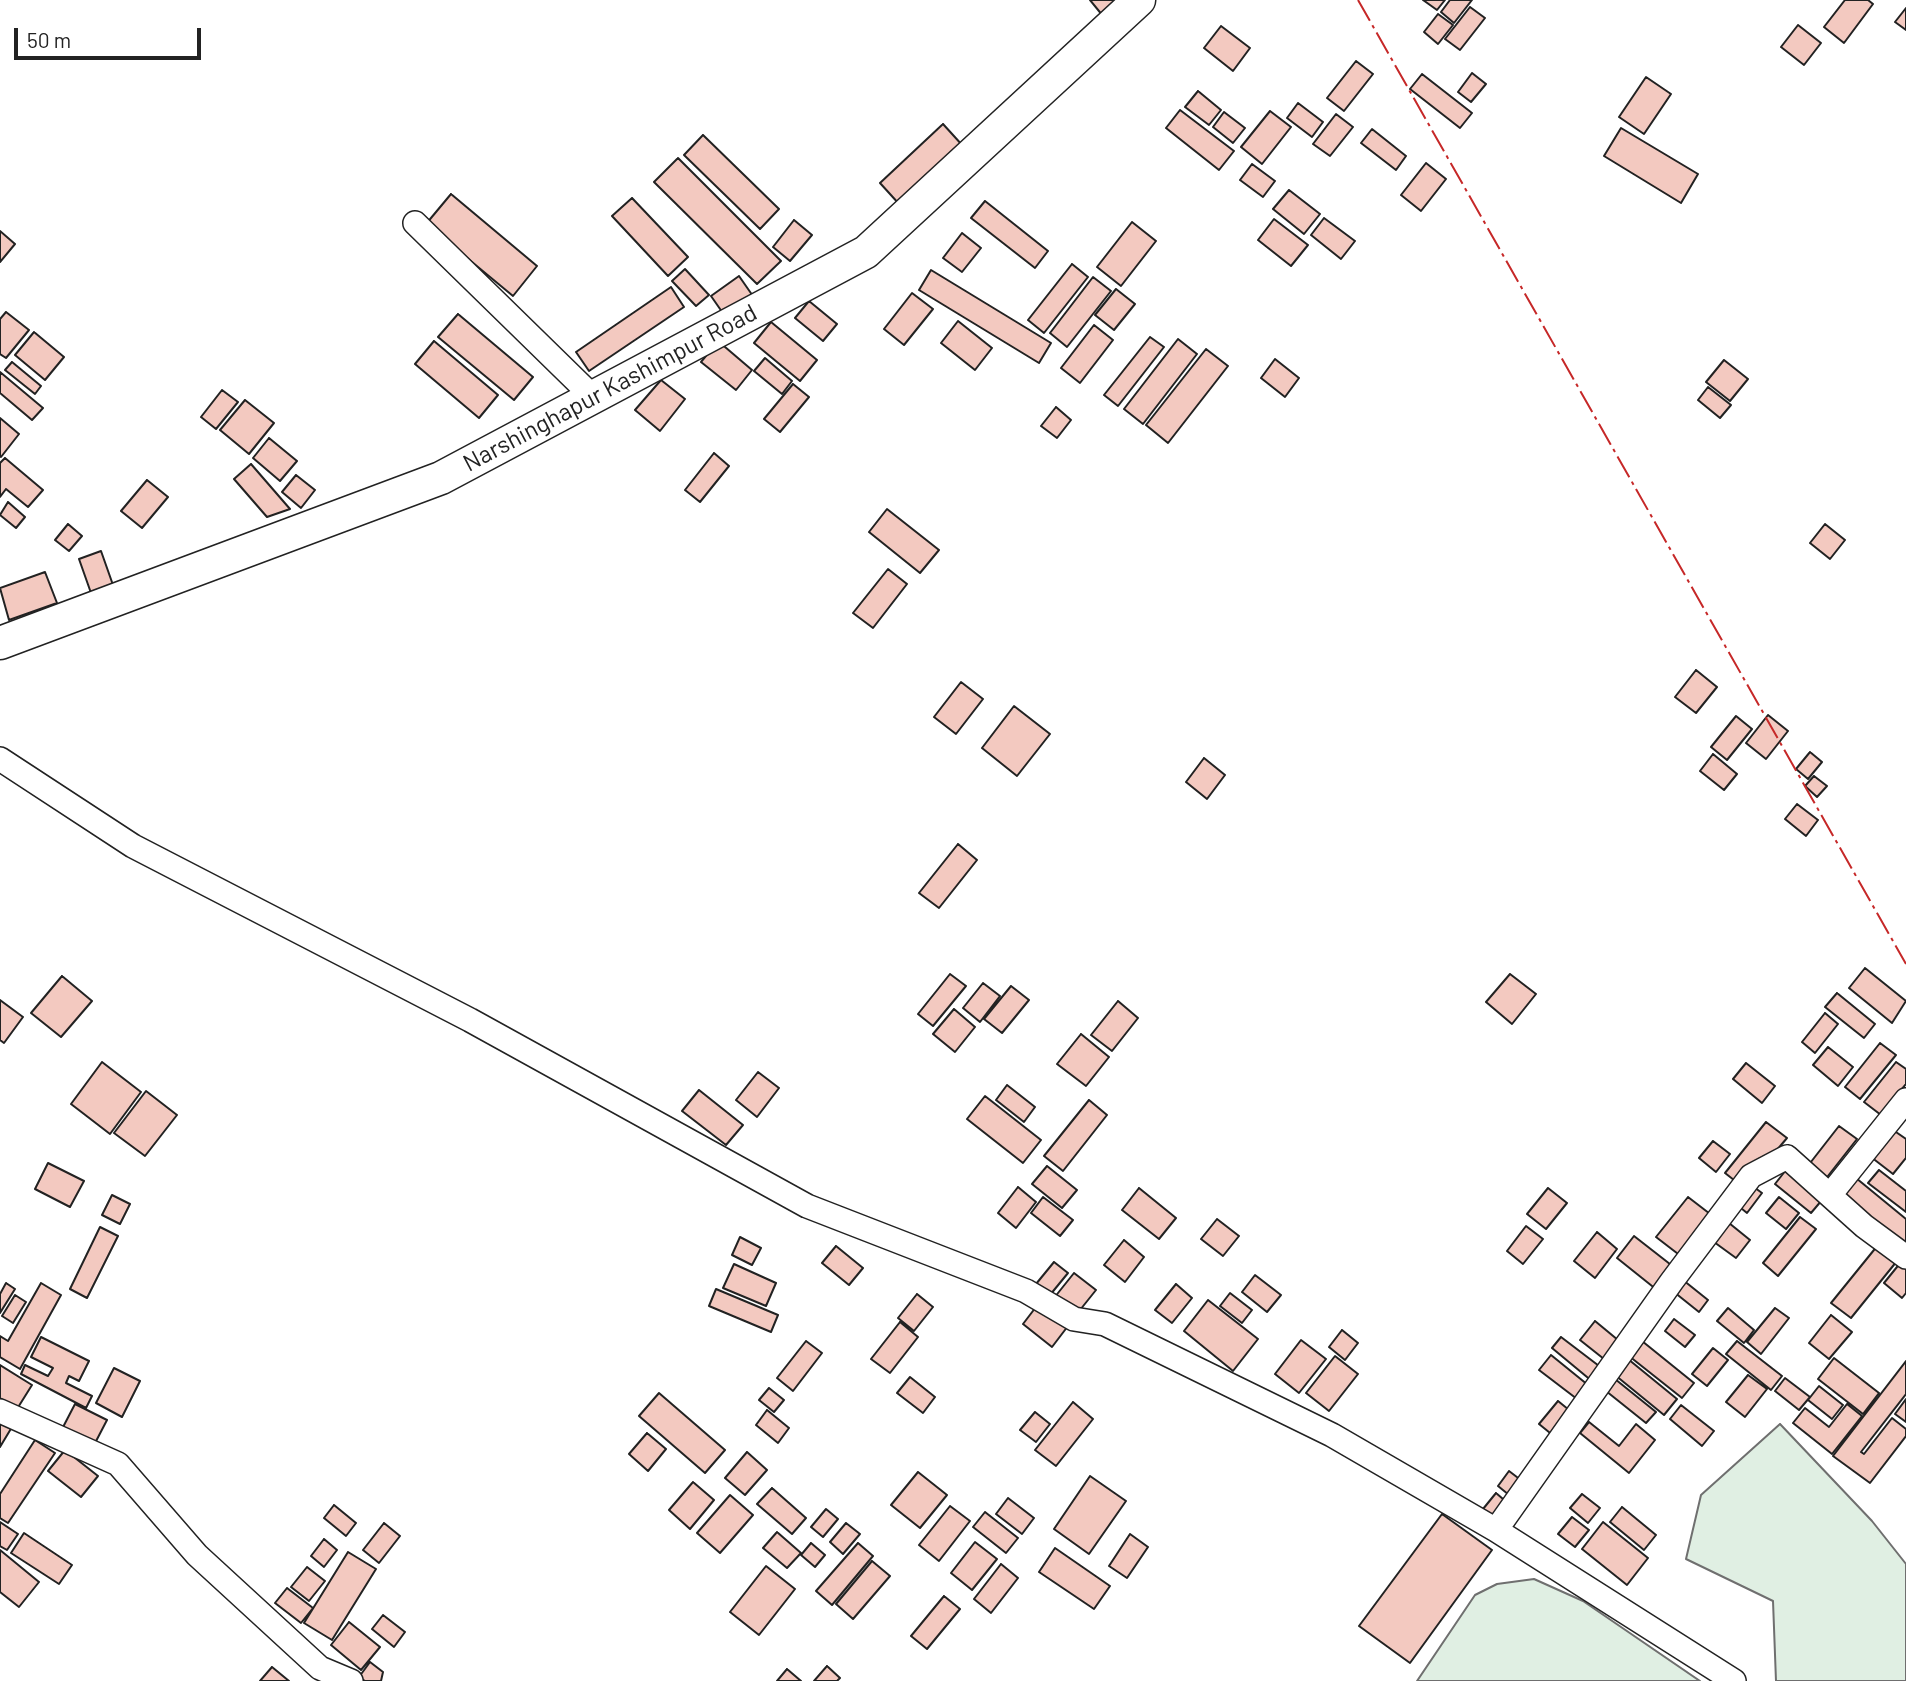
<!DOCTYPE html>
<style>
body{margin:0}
#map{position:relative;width:1906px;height:1681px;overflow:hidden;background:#fff;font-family:Barlow,sans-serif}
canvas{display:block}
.scale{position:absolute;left:14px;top:28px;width:187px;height:32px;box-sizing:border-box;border:4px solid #222;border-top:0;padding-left:9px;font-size:21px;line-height:24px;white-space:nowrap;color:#222;-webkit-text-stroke:5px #fff;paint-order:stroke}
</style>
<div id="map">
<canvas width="1906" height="1681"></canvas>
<div class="scale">50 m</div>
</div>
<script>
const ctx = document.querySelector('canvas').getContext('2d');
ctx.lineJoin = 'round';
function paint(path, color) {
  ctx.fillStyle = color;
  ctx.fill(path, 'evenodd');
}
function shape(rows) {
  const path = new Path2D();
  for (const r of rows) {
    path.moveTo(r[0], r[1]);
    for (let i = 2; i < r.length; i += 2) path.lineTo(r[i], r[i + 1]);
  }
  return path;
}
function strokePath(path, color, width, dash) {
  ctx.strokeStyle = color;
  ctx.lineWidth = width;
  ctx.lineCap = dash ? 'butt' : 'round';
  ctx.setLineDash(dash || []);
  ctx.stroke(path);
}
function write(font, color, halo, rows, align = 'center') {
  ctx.font = font + ' Barlow,sans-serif';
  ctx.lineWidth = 5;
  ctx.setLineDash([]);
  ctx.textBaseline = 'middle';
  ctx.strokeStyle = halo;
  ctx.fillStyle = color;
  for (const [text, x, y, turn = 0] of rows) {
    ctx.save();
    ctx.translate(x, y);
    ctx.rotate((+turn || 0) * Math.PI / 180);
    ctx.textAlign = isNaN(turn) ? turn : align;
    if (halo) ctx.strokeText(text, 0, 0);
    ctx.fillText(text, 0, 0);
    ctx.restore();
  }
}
const green = shape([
 [1780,1424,1872,1521,1906,1564,1906,1681,1776,1681,1773,1601,1686,1559,1701,1495,1780,1424],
 [1534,1579,1583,1601,1700,1681,1417,1681,1475,1595,1497,1584,1534,1579]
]);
paint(green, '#e0efe3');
strokePath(green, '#6f6f6f', 2);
const building = shape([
 [1090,0,1120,0,1103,16,1090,0],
 [1423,0,1445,0,1437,10,1423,0],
 [1450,0,1472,0,1454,23,1441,12,1450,0],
 [1845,0,1868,0,1873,4,1844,43,1824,27,1845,0],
 [1470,7,1485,18,1460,50,1445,39,1470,7],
 [1906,8,1906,30,1895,22,1906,8],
 [1438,14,1453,25,1438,44,1424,32,1438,14],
 [1798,25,1821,43,1804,65,1781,47,1798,25],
 [1221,26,1250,48,1233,71,1204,48,1221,26],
 [1356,61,1373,74,1344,111,1327,98,1356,61],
 [1472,73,1486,84,1471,102,1458,92,1472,73],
 [1422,74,1472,113,1460,128,1410,89,1422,74],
 [1646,77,1671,94,1644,134,1619,117,1646,77],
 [1198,91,1221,110,1209,125,1185,107,1198,91],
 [1298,103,1323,122,1312,137,1287,118,1298,103],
 [1180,110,1234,151,1219,170,1166,128,1180,110],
 [1270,111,1291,127,1262,164,1241,147,1270,111],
 [1224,112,1245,128,1233,143,1213,127,1224,112],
 [1336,114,1353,127,1330,156,1313,144,1336,114],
 [943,124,963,146,900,205,880,183,943,124],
 [1621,128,1698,174,1681,203,1604,156,1621,128],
 [1372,129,1406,156,1396,170,1361,143,1372,129],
 [703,135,779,209,760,229,684,155,703,135],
 [678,158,781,261,757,284,654,182,678,158],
 [1426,163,1446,179,1421,211,1401,195,1426,163],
 [1252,164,1275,181,1263,197,1240,180,1252,164],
 [1289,190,1320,214,1304,234,1273,209,1289,190],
 [451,194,537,266,513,296,426,224,451,194],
 [632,198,688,257,668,276,612,216,632,198],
 [985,201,1048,251,1035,268,971,218,985,201],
 [1324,218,1355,241,1341,259,1311,235,1324,218],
 [1274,219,1308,245,1291,266,1258,240,1274,219],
 [794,220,812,235,790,261,773,247,794,220],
 [1132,222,1156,241,1121,286,1097,267,1132,222],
 [0,231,15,244,0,262,0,231],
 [962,233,981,248,962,272,943,258,962,233],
 [1072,264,1088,277,1044,333,1028,320,1072,264],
 [685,269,709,295,696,306,672,281,685,269],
 [931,270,1051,343,1039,363,919,290,931,270],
 [739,276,755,299,727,319,711,296,739,276],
 [1093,277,1111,291,1067,347,1050,333,1093,277],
 [671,287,684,307,589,371,576,352,671,287],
 [1116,289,1135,304,1114,330,1095,315,1116,289],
 [912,293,933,309,904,345,884,329,912,293],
 [809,301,837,324,823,341,795,318,809,301],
 [6,312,29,330,6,358,0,354,0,319,6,312],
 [458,314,533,377,514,400,438,337,458,314],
 [958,321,992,348,975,370,941,343,958,321],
 [771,322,817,360,800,381,754,343,771,322],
 [1094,325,1113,340,1080,383,1061,368,1094,325],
 [34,332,64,357,45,380,15,355,34,332],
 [1150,337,1164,347,1118,406,1104,395,1150,337],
 [1178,339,1197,354,1143,424,1124,409,1178,339],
 [434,341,498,395,479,418,415,364,434,341],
 [718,341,752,370,736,390,701,362,718,341],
 [1206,349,1228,366,1168,443,1146,425,1206,349],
 [765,358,792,381,782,394,754,371,765,358],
 [1275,359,1299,378,1285,397,1261,378,1275,359],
 [1724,360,1748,379,1730,401,1706,382,1724,360],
 [12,362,41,386,35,394,5,370,12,362],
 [0,372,43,408,32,420,0,393,0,372],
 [661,380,685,399,660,431,635,410,661,380],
 [793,384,809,397,780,432,764,419,793,384],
 [1708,387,1731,405,1720,418,1698,400,1708,387],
 [222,390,238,402,216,429,201,417,222,390],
 [245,400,274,423,249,454,220,430,245,400],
 [1056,407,1071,420,1057,438,1041,426,1056,407],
 [0,418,19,434,1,457,0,456,0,418],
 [269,438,297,461,280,481,253,458,269,438],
 [714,453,729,466,700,502,685,490,714,453],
 [5,458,43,490,28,507,6,489,0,497,0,463,5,458],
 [251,464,290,509,267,517,234,479,251,464],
 [296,475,315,490,301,508,282,492,296,475],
 [147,480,168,497,142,528,121,511,147,480],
 [8,502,25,517,16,528,0,515,8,502],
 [887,509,939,550,920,573,869,532,887,509],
 [68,524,82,536,69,551,55,540,68,524],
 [1825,524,1845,540,1830,559,1810,543,1825,524],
 [101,551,113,585,91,593,79,559,101,551],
 [888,569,907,584,873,628,853,613,888,569],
 [45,572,57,603,9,620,0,588,45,572],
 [1696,670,1717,687,1696,713,1675,697,1696,670],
 [961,682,983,699,956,734,934,717,961,682],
 [1014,706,1050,734,1017,776,982,748,1014,706],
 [1768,715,1788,731,1766,759,1746,743,1768,715],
 [1736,716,1752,729,1727,760,1711,747,1736,716],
 [1810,752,1822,762,1808,779,1796,769,1810,752],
 [1713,754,1737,774,1724,790,1700,771,1713,754],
 [1204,758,1225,775,1207,799,1186,782,1204,758],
 [1814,776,1827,786,1817,797,1805,786,1814,776],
 [1797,804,1818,820,1806,836,1785,819,1797,804],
 [958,844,977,860,939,908,919,893,958,844],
 [1865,968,1906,1001,1892,1023,1849,988,1865,968],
 [950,974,966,986,933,1026,918,1014,950,974],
 [1510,974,1536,994,1512,1024,1486,1002,1510,974],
 [62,976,92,1001,61,1037,31,1013,62,976],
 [983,983,1000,996,980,1022,963,1008,983,983],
 [1011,986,1029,1000,1002,1033,984,1019,1011,986],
 [1837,993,1875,1024,1864,1038,1825,1007,1837,993],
 [0,1000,23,1017,4,1043,0,1040,0,1000],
 [1118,1001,1138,1018,1112,1051,1091,1035,1118,1001],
 [954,1009,975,1027,955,1052,933,1034,954,1009],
 [1825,1013,1838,1024,1815,1053,1802,1042,1825,1013],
 [1081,1034,1109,1057,1086,1086,1057,1064,1081,1034],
 [1880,1043,1896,1055,1860,1099,1845,1087,1880,1043],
 [1828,1047,1853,1067,1838,1086,1813,1065,1828,1047],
 [102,1062,141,1092,110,1134,71,1104,102,1062],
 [1896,1062,1906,1069,1906,1084,1881,1115,1864,1102,1896,1062],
 [1746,1063,1775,1086,1762,1103,1733,1079,1746,1063],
 [758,1072,779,1088,757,1117,736,1100,758,1072],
 [1007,1085,1035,1107,1024,1122,996,1100,1007,1085],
 [699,1090,743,1125,726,1145,682,1111,699,1090],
 [146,1091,177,1115,145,1156,114,1133,146,1091],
 [985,1096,1041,1140,1023,1163,967,1119,985,1096],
 [1089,1100,1107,1115,1063,1171,1044,1156,1089,1100],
 [1766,1122,1787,1138,1766,1163,1760,1158,1739,1184,1725,1173,1766,1122],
 [1839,1126,1857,1139,1824,1181,1807,1167,1839,1126],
 [1893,1130,1906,1139,1906,1158,1893,1174,1871,1157,1893,1130],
 [1713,1141,1730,1154,1716,1172,1699,1158,1713,1141],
 [48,1163,84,1181,70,1207,35,1189,48,1163],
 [1047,1166,1077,1190,1062,1208,1032,1184,1047,1166],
 [1786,1170,1822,1200,1811,1213,1775,1184,1786,1170],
 [1879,1170,1906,1191,1906,1212,1868,1183,1879,1170],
 [1856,1178,1906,1219,1906,1246,1842,1195,1856,1178],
 [1751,1185,1762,1193,1747,1213,1736,1204,1751,1185],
 [1018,1187,1036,1202,1016,1228,998,1213,1018,1187],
 [1139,1188,1176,1218,1159,1239,1122,1210,1139,1188],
 [1548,1188,1567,1203,1546,1229,1527,1214,1548,1188],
 [112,1195,130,1204,120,1224,102,1215,112,1195],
 [1043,1197,1073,1220,1060,1236,1031,1213,1043,1197],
 [1688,1197,1714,1217,1682,1257,1656,1237,1688,1197],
 [1779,1197,1799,1213,1786,1229,1766,1213,1779,1197],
 [1800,1217,1816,1229,1778,1276,1763,1263,1800,1217],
 [1217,1219,1239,1236,1223,1256,1201,1239,1217,1219],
 [1729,1223,1750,1240,1736,1258,1714,1242,1729,1223],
 [1526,1226,1543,1239,1523,1264,1507,1251,1526,1226],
 [100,1227,118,1236,87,1298,70,1289,100,1227],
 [1597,1232,1617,1249,1595,1278,1574,1261,1597,1232],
 [1634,1236,1675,1268,1657,1290,1617,1258,1634,1236],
 [740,1237,761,1248,752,1265,732,1255,740,1237],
 [1124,1240,1144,1257,1125,1282,1104,1265,1124,1240],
 [1878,1245,1897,1261,1851,1318,1831,1303,1878,1245],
 [836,1246,863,1268,849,1285,822,1263,836,1246],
 [1054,1262,1068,1273,1050,1295,1036,1284,1054,1262],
 [1901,1262,1906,1266,1906,1293,1902,1298,1884,1283,1901,1262],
 [734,1264,776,1283,766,1306,723,1288,734,1264],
 [1074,1273,1096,1290,1076,1315,1054,1298,1074,1273],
 [1255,1275,1281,1295,1267,1312,1242,1292,1255,1275],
 [1683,1280,1708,1300,1699,1312,1674,1292,1683,1280],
 [6,1283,15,1289,0,1313,0,1294,6,1283],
 [41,1283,61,1295,20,1369,0,1357,0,1336,8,1341,41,1283],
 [1176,1284,1192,1298,1172,1323,1155,1310,1176,1284],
 [716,1289,778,1315,771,1332,709,1306,716,1289],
 [1230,1293,1252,1310,1242,1323,1220,1306,1230,1293],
 [917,1294,933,1307,914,1331,898,1318,917,1294],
 [15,1295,26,1302,13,1323,2,1316,15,1295],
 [1208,1300,1258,1339,1233,1371,1184,1331,1208,1300],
 [1039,1303,1068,1326,1052,1347,1023,1324,1039,1303],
 [1728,1308,1754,1330,1744,1343,1717,1321,1728,1308],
 [1775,1308,1789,1318,1761,1354,1747,1342,1775,1308],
 [1831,1315,1852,1332,1829,1359,1809,1343,1831,1315],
 [1674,1319,1695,1335,1685,1347,1665,1331,1674,1319],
 [1595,1321,1624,1345,1609,1363,1580,1340,1595,1321],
 [900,1322,918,1337,890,1373,871,1359,900,1322],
 [1342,1330,1358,1343,1345,1360,1329,1347,1342,1330],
 [41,1337,89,1361,79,1381,69,1376,66,1383,92,1396,86,1408,21,1374,25,1365,48,1376,53,1368,31,1357,41,1337],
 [1561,1337,1603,1369,1593,1382,1552,1348,1561,1337],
 [1301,1340,1326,1359,1299,1393,1275,1374,1301,1340],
 [806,1341,822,1353,793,1391,777,1378,806,1341],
 [1642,1341,1694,1383,1682,1398,1629,1356,1642,1341],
 [1737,1341,1782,1376,1771,1390,1726,1354,1737,1341],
 [1713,1348,1728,1360,1707,1386,1692,1374,1713,1348],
 [1551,1355,1588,1385,1577,1399,1539,1370,1551,1355],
 [1335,1356,1358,1374,1329,1411,1306,1393,1335,1356],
 [1834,1358,1879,1393,1863,1414,1818,1379,1834,1358],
 [1628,1359,1677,1399,1664,1415,1615,1375,1628,1359],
 [1906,1361,1906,1394,1861,1452,1864,1454,1892,1418,1906,1429,1906,1436,1870,1483,1833,1456,1906,1361],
 [0,1365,32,1385,17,1409,0,1398,0,1365],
 [114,1368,140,1381,122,1417,96,1403,114,1368],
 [1748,1375,1767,1389,1745,1417,1726,1402,1748,1375],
 [910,1377,935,1397,923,1413,897,1393,910,1377],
 [1785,1378,1810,1397,1799,1410,1775,1391,1785,1378],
 [1615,1379,1656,1412,1646,1423,1606,1391,1615,1379],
 [1819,1386,1843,1405,1832,1419,1808,1400,1819,1386],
 [769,1388,784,1400,774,1412,759,1400,769,1388],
 [659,1393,725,1450,705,1473,639,1416,659,1393],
 [1906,1399,1906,1422,1895,1414,1906,1399],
 [1558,1401,1574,1414,1555,1437,1539,1424,1558,1401],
 [1073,1402,1093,1419,1056,1466,1035,1450,1073,1402],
 [75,1404,107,1420,93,1447,61,1431,75,1404],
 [1847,1404,1862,1416,1832,1454,1793,1423,1805,1408,1829,1427,1847,1404],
 [1681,1405,1714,1431,1702,1446,1670,1419,1681,1405],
 [767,1410,789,1428,778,1443,756,1425,767,1410],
 [1035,1412,1050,1424,1036,1442,1020,1430,1035,1412],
 [0,1420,12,1427,0,1447,0,1420],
 [1589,1422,1619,1446,1636,1424,1655,1440,1629,1473,1580,1433,1589,1422],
 [647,1433,666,1449,648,1471,629,1454,647,1433],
 [35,1440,55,1453,8,1523,0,1518,0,1494,35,1440],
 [65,1450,98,1476,81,1497,48,1471,65,1450],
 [747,1452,767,1470,745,1495,725,1478,747,1452],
 [1509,1471,1526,1484,1514,1499,1498,1486,1509,1471],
 [918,1472,947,1495,920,1528,891,1505,918,1472],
 [1090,1476,1126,1501,1089,1554,1054,1529,1090,1476],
 [693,1482,714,1500,690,1529,669,1510,693,1482],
 [772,1488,806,1518,792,1534,757,1504,772,1488],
 [1496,1493,1510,1505,1498,1521,1483,1509,1496,1493],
 [1582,1494,1600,1508,1588,1523,1570,1508,1582,1494],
 [730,1495,753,1515,720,1553,697,1533,730,1495],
 [1008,1498,1034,1518,1022,1534,996,1514,1008,1498],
 [334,1505,356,1523,346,1536,324,1518,334,1505],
 [950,1506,970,1521,939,1561,919,1545,950,1506],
 [1622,1507,1656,1535,1644,1550,1610,1522,1622,1507],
 [826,1509,838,1519,823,1537,811,1527,826,1509],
 [985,1512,1018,1538,1006,1553,973,1527,985,1512],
 [1442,1514,1492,1550,1410,1663,1359,1626,1442,1514],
 [1572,1517,1589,1530,1575,1547,1558,1534,1572,1517],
 [0,1522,18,1534,7,1550,0,1546,0,1522],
 [1603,1522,1648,1558,1627,1585,1582,1549,1603,1522],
 [384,1523,400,1536,379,1563,363,1550,384,1523],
 [846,1523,860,1534,843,1554,830,1542,846,1523],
 [777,1532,801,1553,787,1568,763,1548,777,1532],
 [24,1533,72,1565,59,1584,11,1553,24,1533],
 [1130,1534,1148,1547,1127,1578,1109,1566,1130,1534],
 [324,1539,337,1550,324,1567,311,1556,324,1539],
 [975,1542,997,1559,972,1590,951,1573,975,1542],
 [811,1543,825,1555,815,1567,801,1555,811,1543],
 [858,1543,873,1556,832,1605,816,1591,858,1543],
 [1055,1548,1110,1586,1094,1609,1039,1572,1055,1548],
 [0,1550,39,1582,19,1607,0,1592,0,1550],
 [348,1552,376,1569,332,1640,304,1623,348,1552],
 [872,1561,890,1576,853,1619,836,1604,872,1561],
 [1001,1564,1018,1578,991,1613,974,1599,1001,1564],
 [766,1566,795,1589,759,1635,730,1612,766,1566],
 [307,1567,325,1581,309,1601,291,1587,307,1567],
 [287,1588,313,1608,301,1623,275,1603,287,1588],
 [944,1596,960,1609,927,1649,911,1636,944,1596],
 [383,1615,405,1632,394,1647,372,1629,383,1615],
 [349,1622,380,1647,361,1670,331,1645,349,1622],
 [370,1662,383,1672,381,1681,365,1681,359,1677,370,1662],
 [827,1666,840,1678,837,1681,814,1681,827,1666],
 [272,1667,289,1681,260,1681,272,1667],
 [787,1669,801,1681,777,1681,787,1669]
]);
paint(building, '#f3c9c0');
strokePath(building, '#222', 2);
const street = shape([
 [415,223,593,397],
 [0,759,133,846,470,1020,807,1206,1026,1291,1074,1319,1105,1324,1332,1435,1496,1530,1734,1681],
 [1830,1195,1906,1100],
 [0,1411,118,1464,197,1555,320,1668,351,1681],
 [1496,1530,1672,1281,1751,1176,1787,1157,1864,1226,1906,1257]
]);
const secondary = shape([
 [0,643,441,478,866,252,1139,0]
]);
strokePath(street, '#222', 26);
strokePath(secondary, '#222', 35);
strokePath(street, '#fff', 23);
strokePath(secondary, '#fff', 32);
strokePath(shape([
 [1358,0,1906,964]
]), '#c62828', 2, [24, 5, 3.5, 5]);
write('24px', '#222', '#fff', [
 ["Narshinghapur Kashimpur Road",610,388,-28]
]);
</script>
